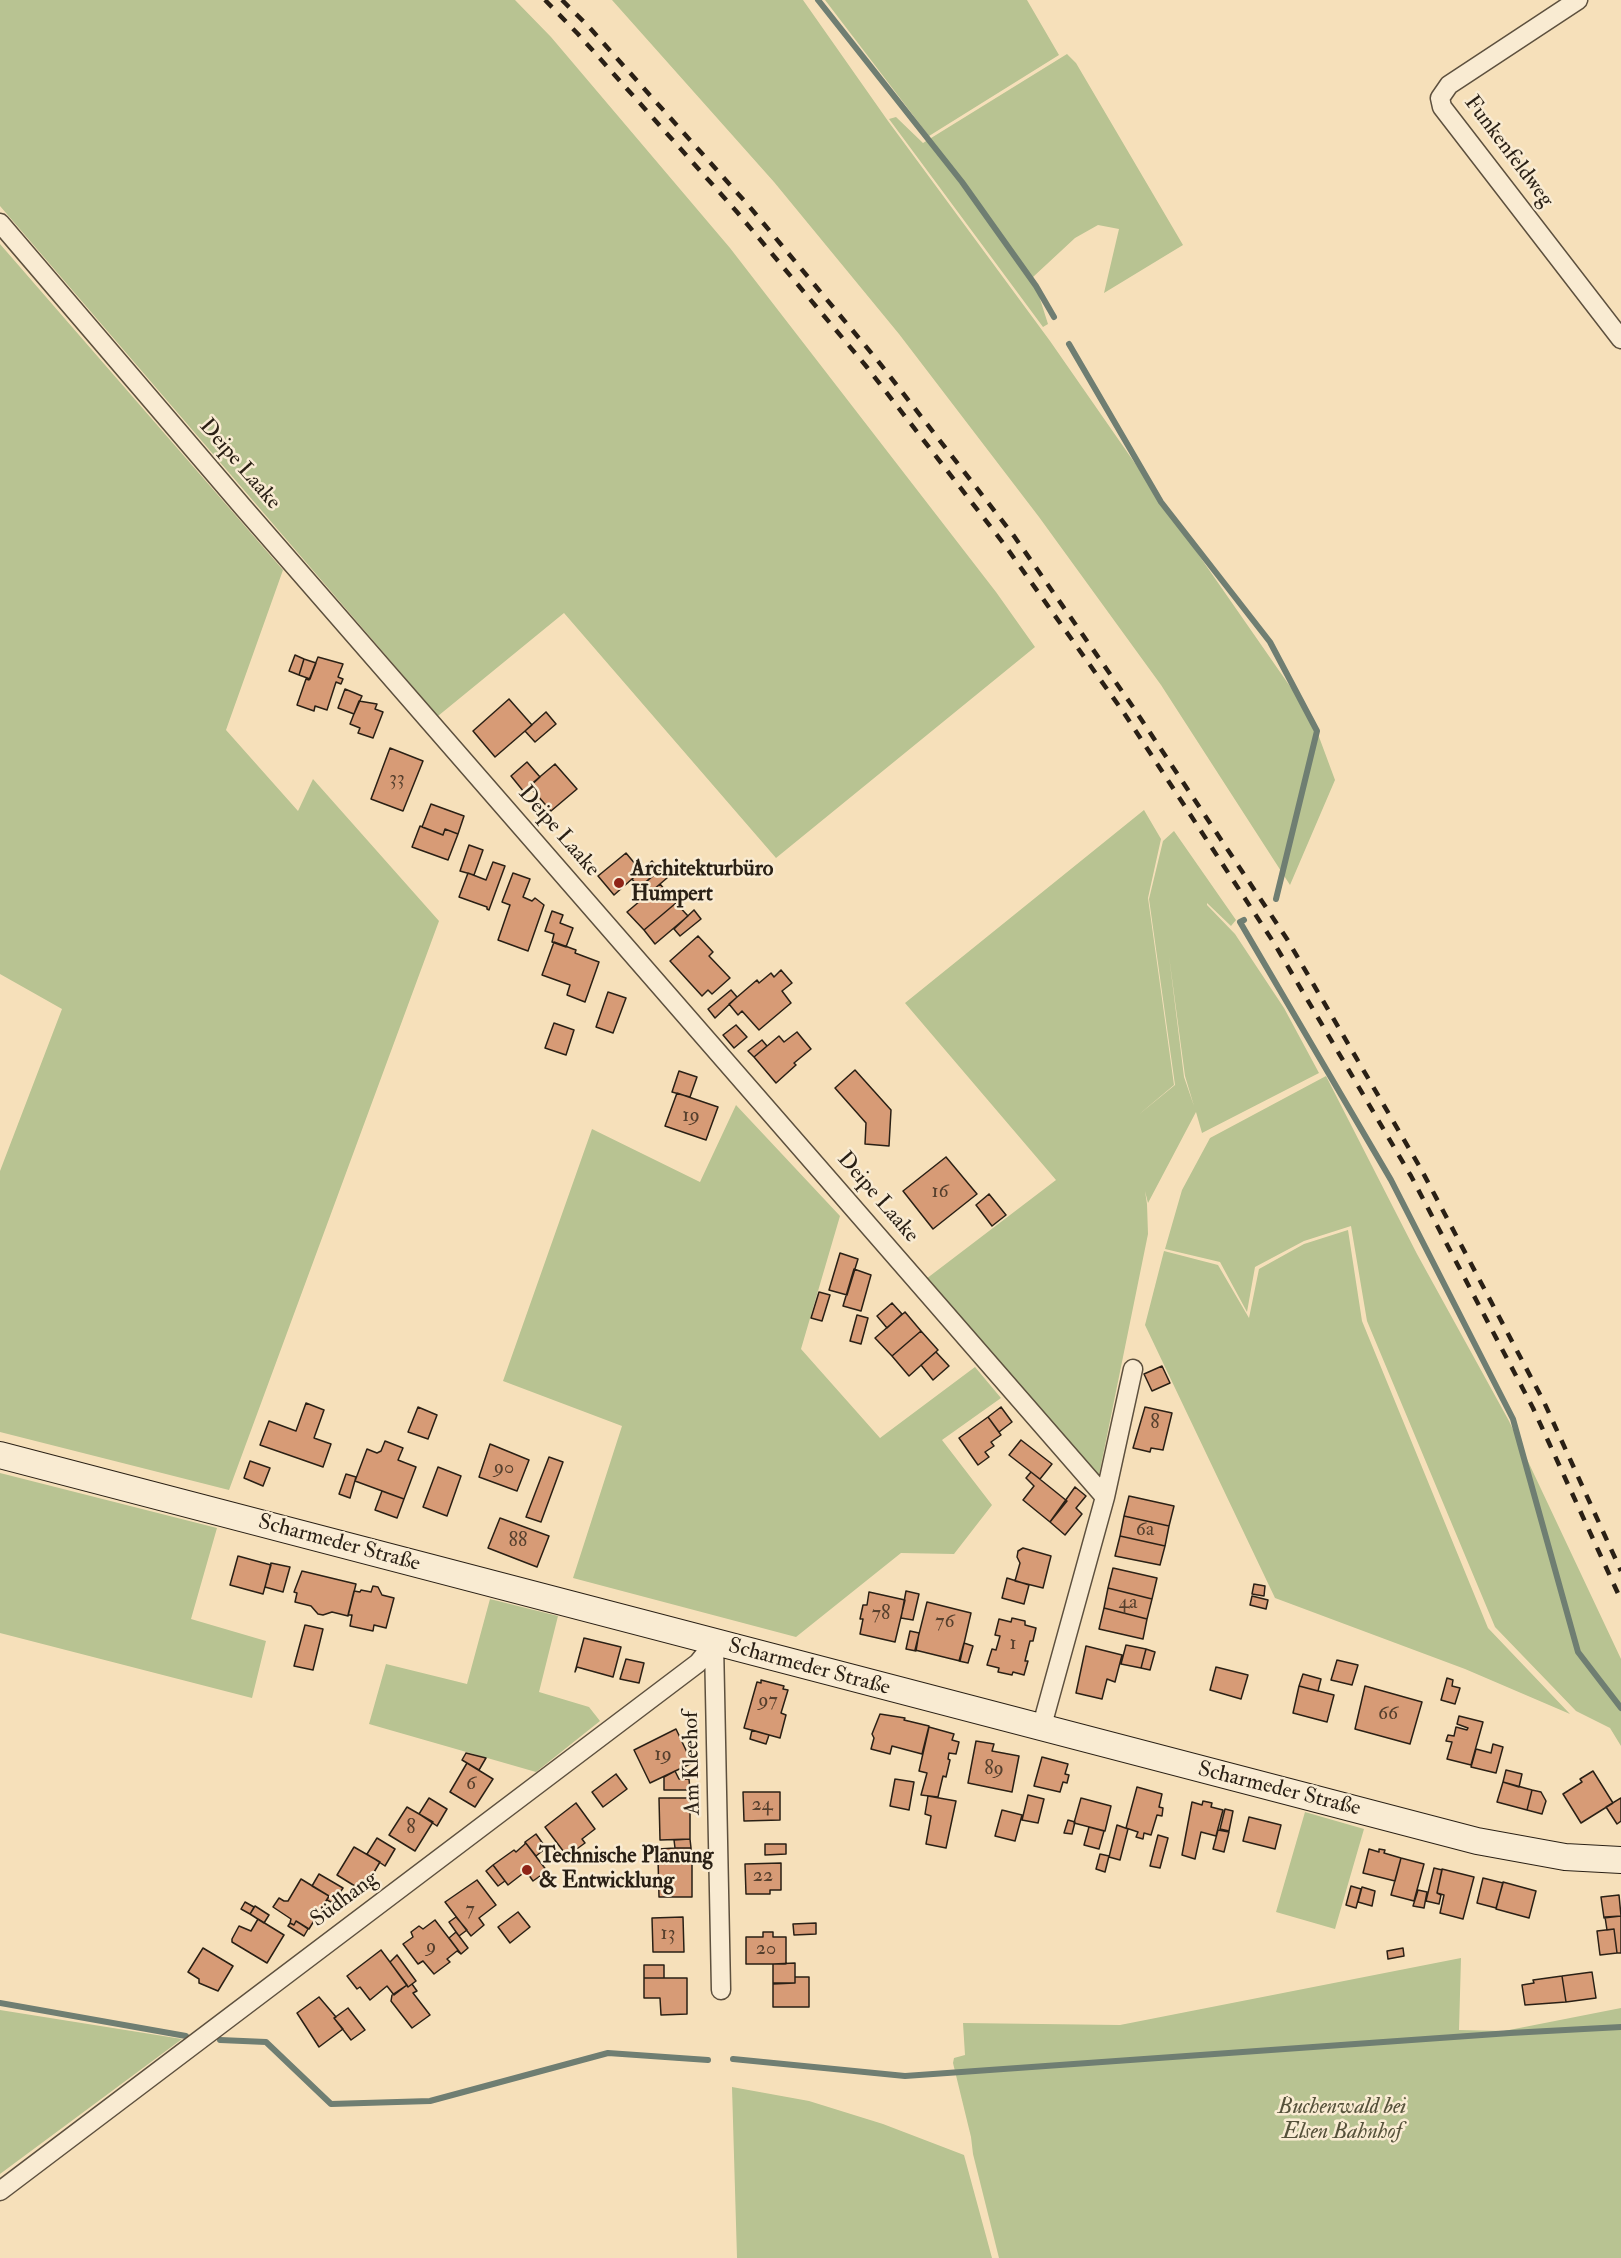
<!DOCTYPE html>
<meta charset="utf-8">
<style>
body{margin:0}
canvas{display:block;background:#f6e0ba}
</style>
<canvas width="1621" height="2258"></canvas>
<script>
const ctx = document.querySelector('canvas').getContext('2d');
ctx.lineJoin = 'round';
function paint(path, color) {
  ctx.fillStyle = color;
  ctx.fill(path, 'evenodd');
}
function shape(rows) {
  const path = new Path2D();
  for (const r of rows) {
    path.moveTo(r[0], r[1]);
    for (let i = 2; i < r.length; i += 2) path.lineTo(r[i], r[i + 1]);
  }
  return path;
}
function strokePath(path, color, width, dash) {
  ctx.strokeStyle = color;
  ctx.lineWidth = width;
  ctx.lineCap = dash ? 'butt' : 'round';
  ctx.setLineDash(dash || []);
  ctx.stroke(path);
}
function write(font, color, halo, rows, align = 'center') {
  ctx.font = font + ' "IM FELL Double Pica",serif';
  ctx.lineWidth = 5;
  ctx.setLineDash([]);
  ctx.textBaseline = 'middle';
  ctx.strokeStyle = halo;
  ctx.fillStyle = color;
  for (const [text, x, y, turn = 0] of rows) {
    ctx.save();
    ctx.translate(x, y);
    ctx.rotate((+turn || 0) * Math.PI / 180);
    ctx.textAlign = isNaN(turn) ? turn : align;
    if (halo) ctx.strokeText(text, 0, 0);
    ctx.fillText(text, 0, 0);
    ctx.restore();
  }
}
paint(shape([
 [0,0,515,0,551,37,730,248,996,592,1035,647,776,858,564,613,438,716,0,206],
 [612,0,803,0,888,121,1050,341,1312,718,1335,780,1290,885,1161,685,1039,517,899,334,774,182],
 [825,0,1027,0,1059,55,929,136],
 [1067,54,1076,63,1183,245,1104,293,1119,229,1098,225,1075,238,1033,277,1048,324,1043,327,889,119,896,117,923,143],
 [0,244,283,570,226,730,298,811,313,779,439,921,229,1490,0,1432,0,1171,62,1009,0,974],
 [1144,810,1161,839,1148,898,1174,1085,1137,1116,1175,1085,1149,899,1163,841,1174,831,1236,920,1231,926,1207,903,1207,905,1235,934,1284,1008,1319,1073,1202,1133,1196,1112,1148,1203,1145,1191,1147,1204,1148,1234,1099,1475,926,1279,1056,1180,905,1003],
 [1169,956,1185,1076,1194,1106,1184,1077],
 [1326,1076,1417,1254,1509,1421,1621,1659,1621,1746,1610,1728,1576,1711,1495,1627,1367,1321,1351,1226,1304,1241,1255,1267,1247,1312,1220,1262,1165,1249,1182,1190,1210,1138],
 [736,1105,840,1216,801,1349,880,1438,975,1367,1001,1398,942,1440,992,1505,954,1554,901,1553,796,1637,573,1578,622,1426,503,1381,592,1129,700,1182],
 [1348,1230,1362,1321,1488,1628,1570,1714,1465,1669,1275,1598,1145,1325,1164,1251,1218,1265,1249,1318,1259,1269,1304,1244],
 [0,1473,217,1528,191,1619,266,1641,252,1698,0,1633],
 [490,1599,558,1616,539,1692,589,1707,600,1721,536,1772,369,1724,386,1664,467,1684],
 [1305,1812,1364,1829,1335,1929,1276,1912],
 [1461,1958,1459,2030,1504,2031,1621,2008,1621,2258,999,2258,973,2154,971,2137,953,2063,954,2058,965,2055,963,2023,1120,2025],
 [0,2010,182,2039,0,2174],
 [732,2087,809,2101,883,2124,964,2155,992,2258,737,2258]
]), '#b8c392');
strokePath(shape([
 [818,0,962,182,1036,286,1054,317],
 [1069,344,1161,502,1270,642,1317,731,1276,899],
 [1244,920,1240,922,1391,1180,1513,1419,1578,1652,1621,1708],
 [0,2003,186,2036],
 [220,2040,266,2042,331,2104,430,2101,608,2053,708,2060],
 [733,2059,905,2076,1510,2033,1621,2027]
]), '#6f7e72', 6);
const building = shape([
 [295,655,304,659,299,675,289,671,295,655],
 [318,657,343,664,338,677,343,679,341,684,336,682,327,710,315,706,314,711,297,705,306,679,309,680,318,657],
 [304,659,316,663,310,679,299,675,304,659],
 [345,689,362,696,354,714,338,708,345,689],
 [509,699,532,725,495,757,473,731,509,699],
 [359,701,377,704,375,709,383,712,373,738,358,733,360,728,350,724,359,701],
 [546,712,556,724,535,742,525,731,546,712],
 [390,748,423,761,403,811,371,799,390,748],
 [527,762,540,777,524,792,511,776,527,762],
 [555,764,577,789,551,811,529,786,555,764],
 [431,804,464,816,458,834,445,829,443,835,422,827,431,804],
 [420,826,443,835,445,829,458,834,448,860,412,847,420,826],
 [469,845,483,850,474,875,460,871,469,845],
 [626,853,641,871,614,895,598,876,626,853],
 [652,861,659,870,639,888,632,879,652,861],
 [493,862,505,866,489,910,487,909,487,907,459,897,468,873,486,880,493,862],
 [660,870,667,878,646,896,639,888,660,870],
 [513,873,530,879,523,897,532,901,535,898,544,905,528,951,498,940,510,905,502,902,513,873],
 [660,884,676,903,644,930,627,912,660,884],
 [676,903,688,916,655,944,644,930,676,903],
 [694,910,701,919,680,936,674,929,694,910],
 [552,911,563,915,560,923,573,928,566,947,552,942,554,934,545,931,552,911],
 [698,936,713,952,709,956,730,978,712,994,708,990,702,996,670,961,698,936],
 [554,942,576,950,575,953,599,962,585,1002,567,995,570,985,542,975,554,942],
 [781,970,792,983,782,991,791,1003,759,1030,742,1011,738,1015,729,1004,757,980,759,983,771,973,774,977,781,970],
 [731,990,737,997,715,1018,708,1009,731,990],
 [608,992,626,998,613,1033,596,1027,608,992],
 [554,1023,574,1030,566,1055,545,1048,554,1023],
 [736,1025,747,1037,734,1048,723,1035,736,1025],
 [797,1032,811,1049,794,1063,796,1065,776,1083,754,1057,779,1036,784,1042,797,1032],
 [762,1040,767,1046,754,1057,748,1051,762,1040],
 [855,1070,891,1110,889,1146,865,1144,866,1123,835,1088,855,1070],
 [679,1071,697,1077,690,1097,672,1092,679,1071],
 [677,1093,718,1107,706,1140,665,1126,677,1093],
 [946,1157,977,1194,933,1229,903,1191,946,1157],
 [989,1194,1006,1215,992,1226,976,1205,989,1194],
 [840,1253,858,1259,847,1295,829,1290,840,1253],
 [854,1269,871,1275,861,1311,843,1306,854,1269],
 [819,1292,830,1295,822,1321,811,1318,819,1292],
 [892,1303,902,1314,887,1328,877,1316,892,1303],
 [905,1312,921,1331,892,1356,875,1338,905,1312],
 [857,1315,868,1318,861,1344,850,1341,857,1315],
 [921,1331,938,1350,909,1376,892,1356,921,1331],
 [936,1352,949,1366,933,1380,921,1365,936,1352],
 [1162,1366,1170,1383,1152,1391,1144,1374,1162,1366],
 [306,1403,324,1410,314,1438,331,1444,323,1467,260,1445,269,1421,296,1431,306,1403],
 [418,1407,437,1415,428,1439,408,1432,418,1407],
 [1001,1407,1012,1422,999,1432,988,1417,1001,1407],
 [1145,1407,1172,1413,1163,1450,1151,1448,1150,1452,1133,1448,1145,1407],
 [988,1417,1001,1435,991,1442,994,1446,985,1452,989,1457,978,1465,959,1438,988,1417],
 [1021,1440,1052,1464,1040,1479,1009,1455,1021,1440],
 [385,1441,403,1448,398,1460,416,1467,404,1499,355,1481,367,1449,377,1453,381,1451,385,1441],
 [490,1444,529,1460,517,1491,479,1477,490,1444],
 [549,1457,563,1462,541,1522,526,1517,549,1457],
 [250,1461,270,1468,263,1486,244,1478,250,1461],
 [438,1467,461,1476,447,1516,423,1507,438,1467],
 [1031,1472,1067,1501,1050,1522,1023,1500,1034,1486,1026,1478,1031,1472],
 [346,1474,356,1477,350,1498,339,1494,346,1474],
 [1075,1487,1086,1496,1076,1508,1082,1514,1065,1535,1050,1522,1075,1487],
 [382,1491,404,1499,397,1518,375,1510,382,1491],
 [1129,1496,1174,1506,1169,1526,1124,1516,1129,1496],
 [1124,1516,1169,1526,1165,1546,1120,1536,1124,1516],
 [500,1518,549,1536,537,1567,488,1548,500,1518],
 [1120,1536,1165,1546,1160,1565,1115,1556,1120,1536],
 [1023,1548,1051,1556,1043,1588,1015,1581,1020,1563,1017,1557,1018,1551,1023,1548],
 [238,1556,271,1565,263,1594,230,1585,238,1556],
 [271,1563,290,1567,283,1592,265,1587,271,1563],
 [1113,1568,1157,1578,1152,1599,1108,1588,1113,1568],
 [302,1571,356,1584,348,1616,332,1612,323,1615,318,1614,311,1606,295,1602,297,1593,294,1592,302,1571],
 [1007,1578,1029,1585,1024,1604,1002,1598,1007,1578],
 [1254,1584,1265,1586,1264,1596,1252,1594,1254,1584],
 [373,1586,378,1587,382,1595,394,1598,386,1628,374,1625,373,1631,350,1626,352,1615,348,1615,354,1591,360,1592,361,1590,371,1592,373,1586],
 [1108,1588,1152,1599,1147,1619,1104,1608,1108,1588],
 [906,1591,919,1594,913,1620,901,1618,906,1591],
 [869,1592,905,1600,895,1642,860,1634,863,1619,860,1619,863,1605,867,1605,869,1592],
 [1252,1596,1268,1600,1266,1609,1250,1605,1252,1596],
 [927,1602,971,1613,960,1661,915,1650,927,1602],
 [1104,1608,1147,1619,1143,1639,1099,1629,1104,1608],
 [1012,1618,1025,1621,1025,1625,1036,1628,1033,1641,1030,1641,1025,1661,1028,1661,1024,1675,1013,1672,1012,1675,998,1672,999,1668,987,1665,992,1649,996,1650,1000,1636,995,1635,999,1619,1011,1622,1012,1618],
 [305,1625,323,1629,313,1670,294,1666,305,1625],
 [910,1631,919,1633,916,1651,906,1649,910,1631],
 [584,1638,621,1647,613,1677,577,1667,575,1672,584,1638],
 [964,1643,973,1646,968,1663,959,1661,964,1643],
 [1126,1645,1146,1649,1141,1668,1121,1664,1126,1645],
 [1086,1646,1122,1655,1115,1682,1107,1679,1102,1699,1076,1693,1086,1646],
 [1146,1649,1155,1652,1150,1670,1141,1668,1146,1649],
 [626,1659,644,1663,639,1683,620,1679,626,1659],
 [1337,1660,1358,1665,1352,1685,1331,1680,1337,1660],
 [1216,1667,1248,1675,1241,1699,1210,1690,1216,1667],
 [1303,1674,1321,1679,1318,1691,1299,1686,1303,1674],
 [1447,1678,1453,1680,1452,1686,1460,1688,1455,1704,1441,1700,1447,1678],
 [761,1680,784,1686,783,1689,788,1690,781,1713,786,1715,780,1738,744,1728,757,1682,761,1683,761,1680],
 [1299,1686,1334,1695,1327,1722,1293,1713,1299,1686],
 [1365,1686,1422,1702,1410,1744,1355,1729,1365,1686],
 [880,1714,905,1718,904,1720,929,1726,922,1754,892,1746,890,1754,871,1749,874,1738,872,1734,880,1714],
 [1459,1716,1483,1722,1471,1765,1447,1759,1452,1742,1446,1741,1448,1735,1454,1736,1456,1727,1467,1730,1468,1728,1457,1724,1459,1716],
 [929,1727,954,1734,952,1740,959,1742,956,1754,949,1753,948,1759,950,1760,946,1777,943,1776,938,1797,921,1795,927,1773,919,1771,929,1727],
 [676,1729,692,1763,650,1783,634,1750,676,1729],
 [752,1730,769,1735,766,1744,750,1739,752,1730],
 [976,1741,994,1744,992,1751,1019,1756,1012,1792,968,1783,976,1741],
 [1493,1744,1503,1747,1496,1773,1471,1767,1476,1749,1491,1753,1493,1744],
 [466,1753,486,1758,479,1770,462,1760,466,1753],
 [1042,1757,1068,1764,1065,1774,1069,1775,1067,1783,1063,1782,1060,1792,1034,1786,1042,1757],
 [467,1763,493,1779,475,1807,450,1792,467,1763],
 [1506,1770,1522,1774,1519,1787,1503,1782,1506,1770],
 [675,1771,679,1779,689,1779,690,1790,664,1790,664,1777,675,1771],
 [1593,1771,1613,1803,1581,1823,1563,1794,1582,1782,1580,1779,1593,1771],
 [616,1774,627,1789,603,1807,592,1792,616,1774],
 [895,1779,914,1782,909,1810,890,1806,895,1779],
 [1503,1782,1532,1790,1527,1810,1497,1802,1503,1782],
 [1137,1787,1162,1794,1159,1807,1163,1808,1162,1816,1157,1815,1151,1835,1144,1833,1143,1839,1136,1837,1138,1832,1126,1828,1137,1787],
 [1532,1790,1541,1792,1546,1801,1542,1814,1527,1810,1532,1790],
 [743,1792,780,1792,780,1820,744,1821,743,1792],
 [1028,1795,1044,1799,1038,1823,1022,1820,1028,1795],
 [928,1796,956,1801,946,1848,926,1844,931,1816,925,1814,928,1796],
 [429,1798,447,1809,437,1826,419,1814,429,1798],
 [659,1798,690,1798,690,1839,660,1840,659,1798],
 [1081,1798,1111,1806,1105,1831,1074,1823,1081,1798],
 [1621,1798,1621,1821,1617,1824,1606,1807,1621,1798],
 [1203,1801,1212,1803,1211,1807,1223,1810,1216,1836,1201,1832,1195,1859,1182,1855,1192,1802,1202,1805,1203,1801],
 [576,1803,595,1829,582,1839,585,1843,567,1856,545,1827,576,1803],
 [407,1807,433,1822,415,1851,389,1835,407,1807],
 [1225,1809,1233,1811,1229,1831,1220,1829,1225,1809],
 [1002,1810,1022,1815,1015,1841,995,1836,1002,1810],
 [1249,1817,1281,1825,1275,1849,1243,1841,1249,1817],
 [1068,1820,1075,1822,1072,1834,1064,1833,1068,1820],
 [1117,1825,1128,1829,1120,1860,1109,1857,1117,1825],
 [1089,1827,1104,1831,1099,1849,1084,1845,1089,1827],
 [1218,1830,1229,1832,1224,1852,1213,1849,1218,1830],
 [536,1834,546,1848,536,1856,525,1842,536,1834],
 [1158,1835,1168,1838,1160,1868,1150,1866,1158,1835],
 [377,1838,395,1849,385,1866,367,1854,377,1838],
 [690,1839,691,1848,675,1848,674,1840,690,1839],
 [525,1842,547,1871,533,1881,526,1871,508,1885,493,1865,514,1850,516,1852,525,1844,525,1842],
 [765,1844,786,1844,786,1854,765,1855,765,1844],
 [354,1847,380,1862,363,1891,337,1875,354,1847],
 [675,1848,691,1848,691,1857,658,1858,658,1849,675,1848],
 [1369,1849,1379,1852,1379,1849,1385,1850,1384,1853,1401,1858,1395,1881,1363,1873,1369,1849],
 [1100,1854,1109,1856,1105,1872,1096,1869,1100,1854],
 [692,1857,692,1897,659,1897,658,1858,692,1857],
 [1401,1858,1424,1864,1414,1901,1391,1895,1401,1858],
 [781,1863,781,1890,770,1890,770,1894,746,1894,745,1864,781,1863],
 [493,1865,505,1881,498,1886,486,1871,493,1865],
 [1434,1868,1442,1870,1437,1893,1441,1895,1439,1904,1426,1901,1434,1868],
 [1442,1869,1474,1877,1463,1919,1440,1913,1444,1895,1437,1893,1442,1869],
 [319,1874,343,1888,333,1903,327,1900,329,1896,312,1886,319,1874],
 [1483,1878,1503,1883,1496,1908,1477,1903,1483,1878],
 [301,1879,329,1896,309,1929,296,1921,294,1925,290,1923,291,1919,273,1907,279,1898,284,1901,288,1901,301,1879],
 [477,1880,496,1905,479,1918,484,1925,471,1936,445,1902,477,1880],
 [1503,1882,1536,1891,1529,1918,1496,1909,1503,1882],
 [1351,1886,1361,1889,1356,1908,1346,1905,1351,1886],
 [1362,1887,1375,1891,1372,1906,1358,1902,1362,1887],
 [1418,1890,1427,1892,1424,1908,1413,1906,1418,1890],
 [1619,1895,1621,1916,1604,1918,1601,1897,1619,1895],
 [245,1902,254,1907,250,1914,241,1909,245,1902],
 [255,1906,269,1915,264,1923,250,1914,255,1906],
 [518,1912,530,1927,510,1943,498,1927,518,1912],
 [1621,1916,1621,1953,1617,1953,1614,1929,1607,1930,1605,1917,1621,1916],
 [456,1917,467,1930,459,1936,449,1922,456,1917],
 [683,1917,684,1952,653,1952,652,1918,683,1917],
 [258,1919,284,1935,267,1963,232,1942,232,1939,239,1926,251,1931,258,1919],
 [435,1920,461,1954,457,1951,447,1959,450,1962,434,1974,423,1961,418,1964,403,1944,413,1937,411,1932,419,1926,423,1929,435,1920],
 [296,1921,308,1929,304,1936,288,1926,290,1923,294,1925,296,1921],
 [816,1923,816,1934,794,1935,793,1924,816,1923],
 [1614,1929,1617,1953,1600,1955,1597,1931,1614,1929],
 [456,1932,468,1948,461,1954,449,1938,456,1932],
 [763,1932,773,1932,773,1937,786,1937,786,1964,746,1964,746,1937,763,1937,763,1932],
 [203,1948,233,1966,218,1991,199,1983,199,1979,188,1972,203,1948],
 [1403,1948,1404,1956,1388,1959,1387,1951,1403,1948],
 [381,1950,407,1985,394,1995,387,1986,370,2000,360,1987,357,1989,347,1976,381,1950],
 [397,1955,416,1981,408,1987,390,1962,397,1955],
 [795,1963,795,1983,773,1984,773,1964,795,1963],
 [644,1965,664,1965,664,1978,644,1978,644,1965],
 [1592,1972,1596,1998,1566,2002,1562,1976,1592,1972],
 [1562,1976,1566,2002,1525,2005,1522,1985,1534,1983,1533,1980,1562,1976],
 [795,1977,809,1977,809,2007,773,2007,773,1983,795,1983,795,1977],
 [644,1978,687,1978,687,2014,661,2015,660,1998,644,1998,644,1978],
 [412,1984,417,1991,413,1993,430,2015,412,2028,391,2001,392,1995,407,1985,408,1987,412,1984],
 [319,1997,336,2017,334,2018,343,2029,319,2047,297,2013,319,1997],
 [348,2008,365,2030,351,2040,334,2018,348,2008]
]);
paint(building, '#d79b76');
strokePath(building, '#2a2015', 1.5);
const street = shape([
 [1578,0,1449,85,1440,98,1442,107,1621,339],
 [0,223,242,506,1105,1497],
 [714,1643,721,1990],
 [1041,1729,1105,1497,1133,1369],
 [0,2191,698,1663,714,1643]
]);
const secondary = shape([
 [0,1455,1477,1841,1565,1857,1621,1860]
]);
strokePath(street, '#5d503e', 21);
strokePath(secondary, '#2a2015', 28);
strokePath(street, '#f9ebd2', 18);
strokePath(secondary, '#f9ebd2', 26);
strokePath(shape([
 [545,0,578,34,737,212,866,366,1004,544,1124,713,1274,943,1411,1176,1533,1408,1621,1600],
 [562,0,589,27,749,206,878,361,1014,536,1133,707,1287,939,1421,1169,1544,1402,1621,1571]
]), '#2a2015', 4.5, [10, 10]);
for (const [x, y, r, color] of [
 [619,883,6,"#8f2418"],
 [527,1870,6,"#8f2418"]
]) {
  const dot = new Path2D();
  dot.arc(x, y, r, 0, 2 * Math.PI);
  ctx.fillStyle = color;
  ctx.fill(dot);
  strokePath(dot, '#f9ebd2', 2);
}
write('20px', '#553f2d', null, [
 ["33",397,780],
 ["19",691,1117],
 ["16",940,1193],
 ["8",1155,1424],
 ["90",504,1469],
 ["6a",1145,1531],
 ["88",518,1542],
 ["4a",1128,1604],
 ["78",881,1615],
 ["76",945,1623],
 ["1",1013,1645],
 ["97",768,1702],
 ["66",1388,1715],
 ["19",663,1756],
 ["89",994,1770],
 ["6",471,1785],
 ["24",762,1806],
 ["8",411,1829],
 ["22",763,1877],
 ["7",470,1911],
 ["13",668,1935],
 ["9",431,1948],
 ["20",766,1950]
]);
write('22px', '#2a2015', '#f9ebd2', [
 ["Funkenfeldweg",1508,152,53],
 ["Deipe Laake",239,465,49],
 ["Deipe Laake",558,832,49],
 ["Deipe Laake",877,1198,49],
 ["Scharmeder Straße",339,1544,15],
 ["Scharmeder Straße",809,1668,15],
 ["Am Kleehof",693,1763,-91],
 ["Scharmeder Straße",1279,1790,14],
 ["Südhang",345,1900,-37]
]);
write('bold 22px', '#2a2015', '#f9ebd2', [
 ["Architekturbüro",631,870],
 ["Humpert",631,895],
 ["Technische Planung",539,1857],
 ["& Entwicklung",539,1882]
], 'left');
write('italic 22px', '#55513a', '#f9ebd2', [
 ["Buchenwald bei",1342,2108],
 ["Elsen Bahnhof",1342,2133]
]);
</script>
